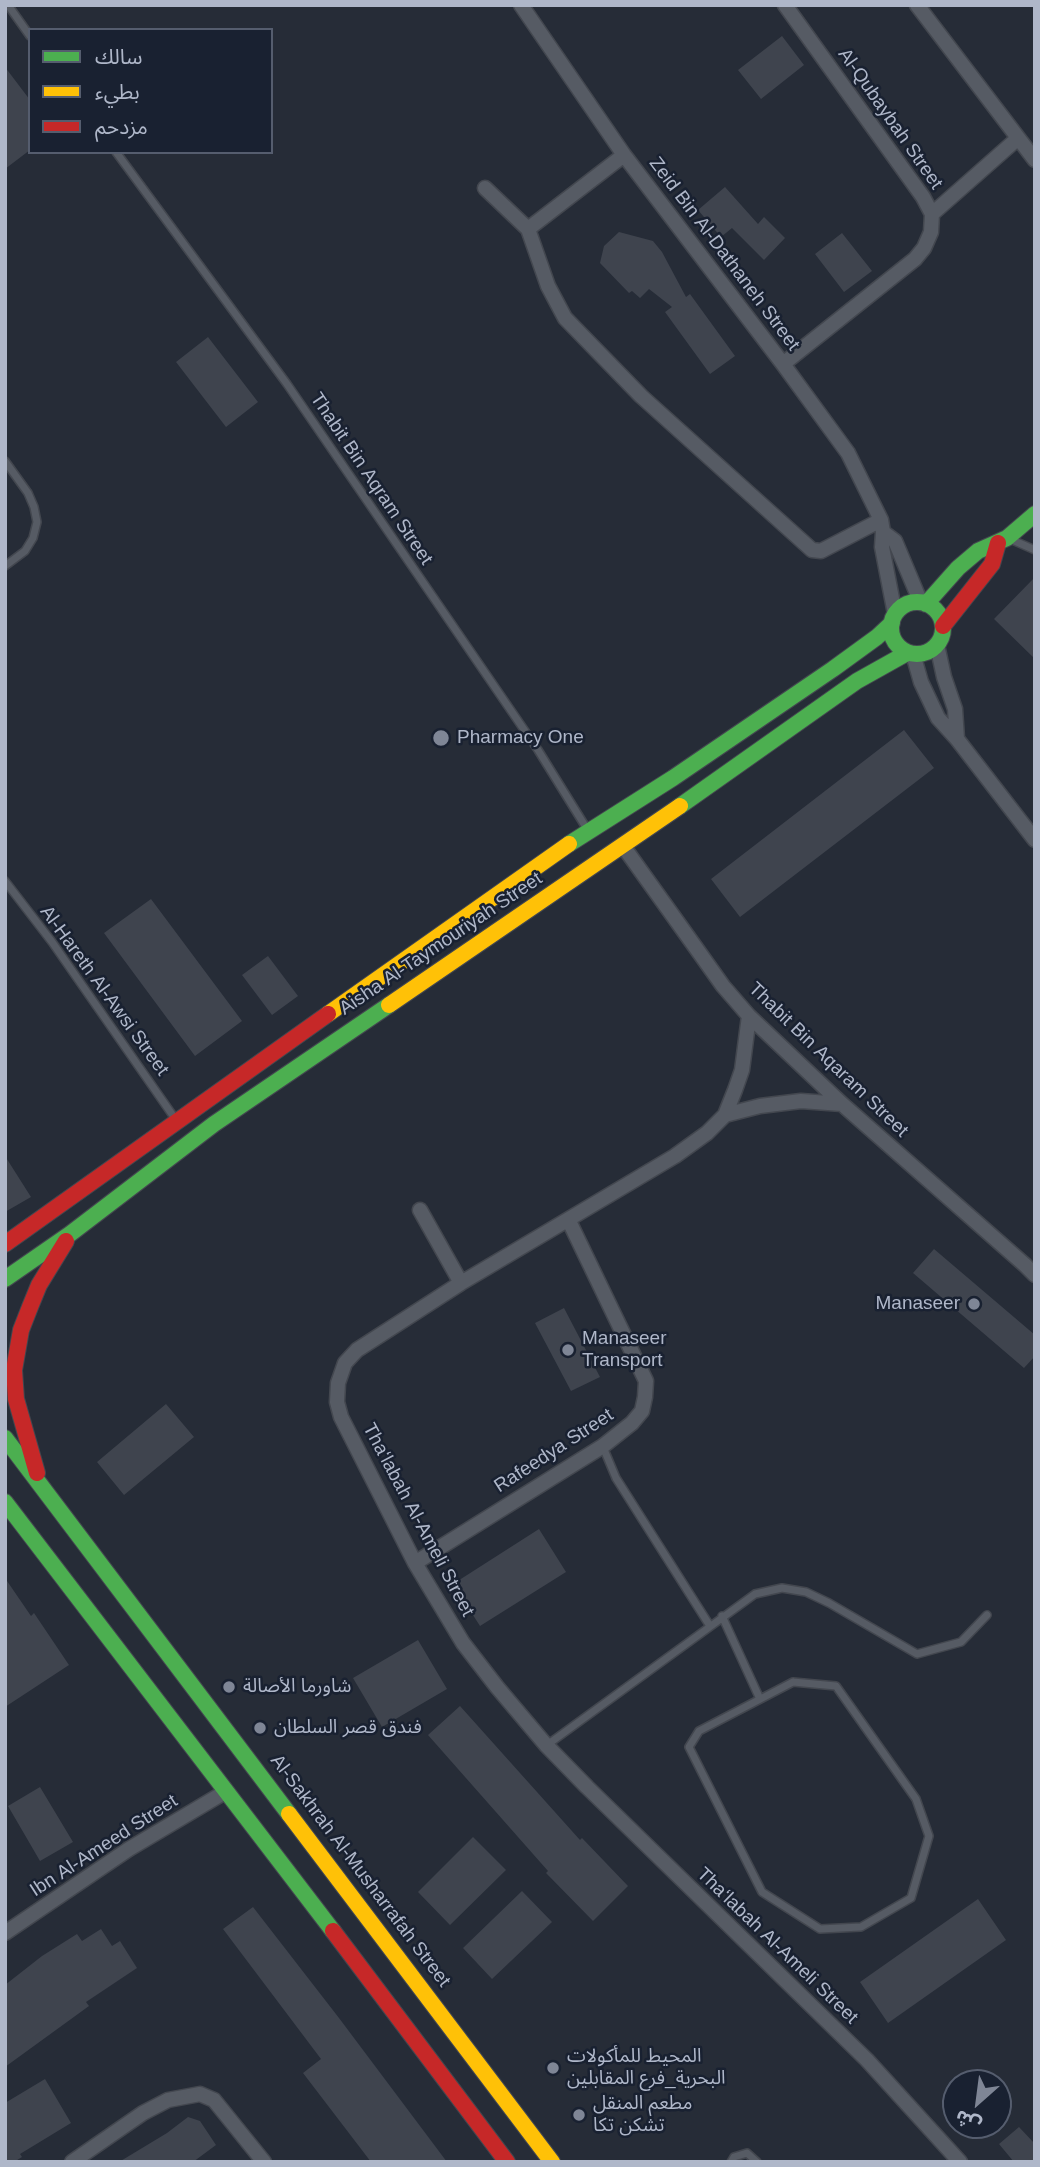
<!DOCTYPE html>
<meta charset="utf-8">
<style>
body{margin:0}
#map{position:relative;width:1040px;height:2167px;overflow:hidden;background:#262c37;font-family:Helvetica,"Noto Sans Arabic",sans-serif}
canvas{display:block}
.frame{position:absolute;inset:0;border:7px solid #afb7c9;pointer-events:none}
.legend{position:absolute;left:28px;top:28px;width:245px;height:126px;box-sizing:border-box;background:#192131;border:2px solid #555d6e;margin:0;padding:9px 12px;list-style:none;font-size:21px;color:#afb7c9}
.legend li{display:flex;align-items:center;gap:14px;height:35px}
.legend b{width:35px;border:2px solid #555d6e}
.north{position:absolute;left:942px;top:2069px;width:70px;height:70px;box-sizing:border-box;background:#192131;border:2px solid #555d6e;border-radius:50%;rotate:208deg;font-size:19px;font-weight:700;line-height:28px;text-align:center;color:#afb7c9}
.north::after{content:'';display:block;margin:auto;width:24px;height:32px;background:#7f8696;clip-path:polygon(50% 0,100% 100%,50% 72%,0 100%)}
</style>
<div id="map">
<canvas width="1040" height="2167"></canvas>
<div class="frame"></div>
<ul class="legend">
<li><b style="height:9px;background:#4caf50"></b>سالك</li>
<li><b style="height:9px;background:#ffc107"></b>بطيء</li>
<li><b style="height:9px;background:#c62828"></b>مزدحم</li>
</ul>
<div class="north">ش</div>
</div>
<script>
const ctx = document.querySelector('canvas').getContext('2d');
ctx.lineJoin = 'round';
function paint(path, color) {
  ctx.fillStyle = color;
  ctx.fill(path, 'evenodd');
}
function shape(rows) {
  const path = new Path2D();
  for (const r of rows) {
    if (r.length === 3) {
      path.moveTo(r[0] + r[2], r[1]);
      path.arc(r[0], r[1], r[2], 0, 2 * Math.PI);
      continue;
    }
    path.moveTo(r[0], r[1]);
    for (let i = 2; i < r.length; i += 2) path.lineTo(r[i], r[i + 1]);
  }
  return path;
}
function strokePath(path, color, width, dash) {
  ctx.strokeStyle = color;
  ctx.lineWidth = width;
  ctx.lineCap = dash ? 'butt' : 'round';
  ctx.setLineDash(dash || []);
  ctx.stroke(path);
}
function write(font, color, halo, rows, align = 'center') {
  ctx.font = font + ' Helvetica,"Noto Sans Arabic",sans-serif';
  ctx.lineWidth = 5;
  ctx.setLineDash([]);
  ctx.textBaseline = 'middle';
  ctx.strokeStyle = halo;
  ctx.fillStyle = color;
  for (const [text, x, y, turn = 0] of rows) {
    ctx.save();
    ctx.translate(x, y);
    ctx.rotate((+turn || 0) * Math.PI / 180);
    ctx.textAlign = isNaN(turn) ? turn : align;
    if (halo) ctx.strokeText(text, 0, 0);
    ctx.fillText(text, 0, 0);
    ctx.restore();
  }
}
paint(shape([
 [782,36,804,65,761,99,738,70],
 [5,67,30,100,30,150,5,169],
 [725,187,758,224,764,217,785,238,764,260,732,228,721,237,698,210],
 [619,232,653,241,662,252,686,297,690,294,735,356,710,374,665,312,672,307,649,289,640,298,632,291,629,293,600,263,604,246],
 [842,233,872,271,844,292,815,254],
 [208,337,258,402,226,427,176,362],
 [1035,577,1035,659,994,619],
 [904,730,934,768,740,917,711,879],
 [151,899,242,1021,195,1056,104,933],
 [268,956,298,996,272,1015,242,975],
 [5,1156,31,1197,5,1212],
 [934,1249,1035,1335,1035,1356,1024,1368,913,1273],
 [564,1308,600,1377,571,1391,535,1323],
 [166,1404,194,1437,124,1495,97,1462],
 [539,1529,566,1572,480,1626,453,1584],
 [5,1578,31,1616,34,1613,69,1665,5,1707],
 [418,1640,447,1689,382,1727,353,1678],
 [460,1706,580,1840,582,1838,628,1886,593,1921,546,1873,548,1871,428,1735],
 [40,1787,73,1842,40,1861,8,1806],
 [473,1837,506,1870,450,1925,418,1892],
 [522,1891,552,1922,492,1979,463,1948],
 [978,1899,1006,1940,888,2023,860,1982],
 [253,1907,339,2018,447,2162,371,2162,303,2073,321,2059,223,1929],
 [101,1929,112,1946,120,1941,137,1968,86,2002,89,2006,5,2067,5,1985,42,1956,77,1934,82,1941],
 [45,2079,71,2123,20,2154,22,2157,14,2162,5,2162,5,2103],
 [188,2117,200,2121,216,2145,193,2162,119,2162,167,2133],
 [1019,2127,1035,2144,1035,2162,1014,2162,999,2144]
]), '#3f444e');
const lane = shape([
 [8,5,30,36],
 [116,152,287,384,538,750,587,829],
 [5,461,28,493,34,507,37,522,33,538,25,551,5,566],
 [1010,539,1035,550],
 [5,881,52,942,176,1120],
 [603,1447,616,1478,710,1626],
 [722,1616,760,1699],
 [793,1682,836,1686,916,1799,929,1836,911,1898,861,1927,820,1929,762,1892,689,1747,699,1731,793,1682],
 [547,1745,755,1594,782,1588,806,1592,829,1603,917,1654,961,1642,987,1615],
 [731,2162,734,2157,747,2153,757,2162]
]);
const street = shape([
 [521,5,624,155,783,364,848,453,881,520,883,532,882,547,895,614],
 [917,5,1035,160],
 [624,155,528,229,548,286,565,318,641,396,812,550,821,551,881,520],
 [485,188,528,229],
 [932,214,1017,139],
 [783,364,915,259,924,248,931,232,932,214,923,197,785,5],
 [883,532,895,541,921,603],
 [937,645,944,677,955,709,957,739],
 [913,654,921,682,938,718,957,739,1035,840],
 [623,846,696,948,723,986,749,1016,842,1104,1025,1265,1035,1275],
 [749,1016,742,1070,735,1090,725,1115,707,1133,675,1156,461,1283,357,1350,345,1363,338,1383,337,1402,341,1417,415,1563,463,1643,497,1687,546,1745,587,1787,867,2060,960,2162],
 [725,1115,760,1106,801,1101,842,1104],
 [420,1210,461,1283],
 [415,1563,603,1446,632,1423,642,1411,645,1397,646,1381,569,1221],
 [5,1933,129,1849,225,1792],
 [72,2162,143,2113,168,2100,200,2094,214,2100,264,2162]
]);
const fast = shape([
 [917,628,26],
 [926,604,958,568,978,551,1007,538,1035,514],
 [680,806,857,681,907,653],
 [569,844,673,778,833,669,877,637,892,623],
 [5,1279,70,1234,214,1124,389,1005],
 [5,1438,289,1814],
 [5,1502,333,1931]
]);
const slow = shape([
 [389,1005,680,806],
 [328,1014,569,844],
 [289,1814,552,2162]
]);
const jam = shape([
 [943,626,992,564,998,543],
 [5,1244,328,1014],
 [37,1473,16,1399,14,1370,21,1330,30,1307,39,1285,66,1241],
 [333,1931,507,2162]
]);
strokePath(lane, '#43474f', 10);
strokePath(street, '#43474f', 17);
strokePath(fast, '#43474f', 18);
strokePath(slow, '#43474f', 18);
strokePath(jam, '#43474f', 18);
strokePath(lane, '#565b64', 7);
strokePath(street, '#565b64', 14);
strokePath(fast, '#4caf50', 16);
strokePath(slow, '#ffc107', 16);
strokePath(jam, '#c62828', 16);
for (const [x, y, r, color] of [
 [441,738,9,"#7f8696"],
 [974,1304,7,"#7f8696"],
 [568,1350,7,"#7f8696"],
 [229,1687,7,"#7f8696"],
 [260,1728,7,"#7f8696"],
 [553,2068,7,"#7f8696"],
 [579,2115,7,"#7f8696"]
]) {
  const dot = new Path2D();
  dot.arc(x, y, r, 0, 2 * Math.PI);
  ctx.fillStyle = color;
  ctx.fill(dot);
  strokePath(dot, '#192131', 2.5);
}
write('19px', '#afb7c9', '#192131', [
 ["Al-Qubaybah Street",890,119,55],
 ["Zeid Bin Al-Dathaneh Street",724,254,53],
 ["Thabit Bin Aqram Street",371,479,56],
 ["Aisha Al-Taymouriyah Street",441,944,-34],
 ["Al-Hareth Al-Awsi Street",104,991,54],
 ["Thabit Bin Aqaram Street",828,1060,44],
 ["Rafeedya Street",554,1451,-33],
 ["Tha‘labah Al-Ameli Street",418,1520,62],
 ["Ibn Al-Ameed Street",104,1846,-33],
 ["Al-Sakhrah Al-Musharrafah Street",360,1871,53],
 ["Tha‘labah Al-Ameli Street",777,1946,44]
]);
write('19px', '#afb7c9', '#192131', [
 ["Pharmacy One",457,738],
 ["Manaseer",960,1304,"right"],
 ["Manaseer",582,1339],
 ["Transport",582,1361],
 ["شاورما الأصالة",243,1687],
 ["فندق قصر السلطان",274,1728],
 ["المحيط للمأكولات",567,2057],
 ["البحرية_فرع المقابلين",567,2079],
 ["مطعم المنقل",593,2104],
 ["تشكن تكا",593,2126]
], 'left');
</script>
